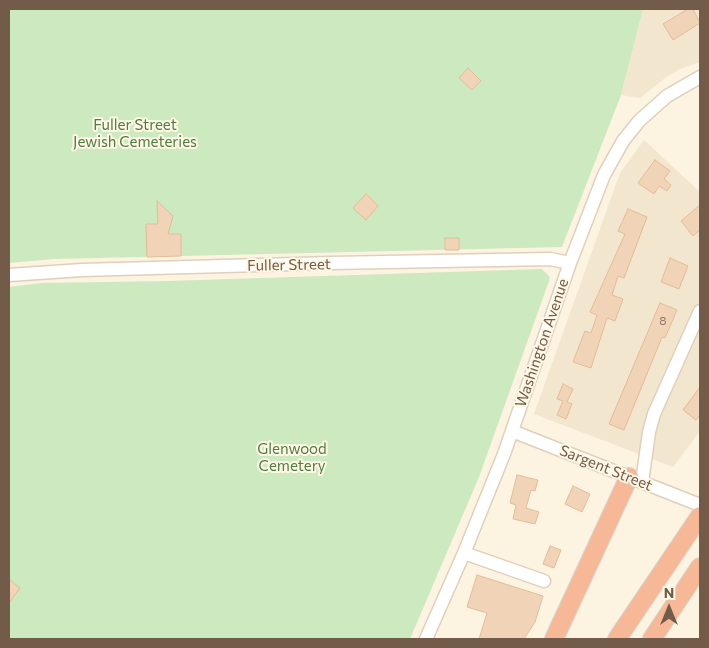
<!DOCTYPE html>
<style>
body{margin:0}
#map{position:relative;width:709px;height:648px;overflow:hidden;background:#fcf3e0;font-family:Commissioner,sans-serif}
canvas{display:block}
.frame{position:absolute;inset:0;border:10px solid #725b48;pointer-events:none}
.north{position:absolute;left:644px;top:583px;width:50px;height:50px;-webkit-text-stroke:4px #fff7e5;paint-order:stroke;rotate:0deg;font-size:14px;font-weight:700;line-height:20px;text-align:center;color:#725b48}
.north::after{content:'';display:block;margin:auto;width:18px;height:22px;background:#725b48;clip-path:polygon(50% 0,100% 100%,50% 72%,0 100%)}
</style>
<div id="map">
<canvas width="709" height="648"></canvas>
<div class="frame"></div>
<div class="north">N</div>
</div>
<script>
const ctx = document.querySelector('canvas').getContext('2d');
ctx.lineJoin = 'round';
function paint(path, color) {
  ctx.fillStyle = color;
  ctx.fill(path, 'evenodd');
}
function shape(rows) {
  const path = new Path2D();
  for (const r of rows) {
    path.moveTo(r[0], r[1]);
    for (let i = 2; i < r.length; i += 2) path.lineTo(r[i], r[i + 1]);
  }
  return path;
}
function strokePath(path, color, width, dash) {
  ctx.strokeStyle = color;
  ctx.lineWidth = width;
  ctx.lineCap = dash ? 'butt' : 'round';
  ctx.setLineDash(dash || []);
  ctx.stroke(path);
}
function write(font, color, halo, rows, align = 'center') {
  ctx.font = font + ' Commissioner,sans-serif';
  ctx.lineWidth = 4;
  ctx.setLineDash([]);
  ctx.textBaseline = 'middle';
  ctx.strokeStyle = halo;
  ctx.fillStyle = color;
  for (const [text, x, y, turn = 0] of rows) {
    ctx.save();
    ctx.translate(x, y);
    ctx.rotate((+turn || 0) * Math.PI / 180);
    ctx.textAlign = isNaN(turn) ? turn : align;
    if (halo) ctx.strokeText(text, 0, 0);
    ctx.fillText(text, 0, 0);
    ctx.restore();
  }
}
paint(shape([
 [643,9,700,9,700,62,680,69,665,78,640,98,621,95],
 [644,140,700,192,700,431,673,467,534,414,620,173]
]), '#f3e6ce');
paint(shape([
 [9,9,643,9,621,95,562,247,54,259,9,263],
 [542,269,550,277,549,281,479,477,410,639,9,639,9,287,42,283,169,281]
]), '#cce9bf');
const building = shape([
 [688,9,693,9,700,23,673,40,663,24,688,9],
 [468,68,481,81,472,90,459,78,468,68],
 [655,160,670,171,664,179,671,185,667,191,659,186,654,194,638,183,655,160],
 [366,194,378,206,366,220,353,208,366,194],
 [157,201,173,216,168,234,181,234,181,256,147,257,146,224,158,224,157,201],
 [700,205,700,230,693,236,681,221,700,205],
 [628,209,647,217,624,278,618,276,612,295,623,299,615,321,607,318,591,368,573,362,585,331,591,333,597,315,590,312,625,234,618,231,628,209],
 [445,238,459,238,459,250,445,250,445,238],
 [670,258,688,266,679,289,661,282,670,258],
 [660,303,677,310,665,338,662,337,624,430,609,424,660,303],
 [563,384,573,389,567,402,572,404,566,419,557,415,563,401,557,399,563,384],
 [700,387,700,415,696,420,683,410,700,387],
 [517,475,538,480,535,491,531,490,526,508,539,512,535,524,513,519,516,505,510,503,517,475],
 [573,486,590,494,582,512,565,504,573,486],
 [550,546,561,550,554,568,543,564,550,546],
 [477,575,543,596,535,622,524,639,479,639,487,613,467,607,477,575],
 [9,579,20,588,9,603,9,579]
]);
paint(building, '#f1d4b8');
strokePath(building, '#e3bc98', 1);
const minor = shape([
 [9,275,82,270,331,263,550,259,570,263],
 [512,431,700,505],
 [642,482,649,432,654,414,700,311],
 [464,553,544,581],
 [426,639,464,553,504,454,570,263,604,175,623,141,639,121,667,96,700,77]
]);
const highway = shape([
 [554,639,629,477],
 [617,639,700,516],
 [652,639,700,567]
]);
strokePath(minor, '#dfd0bc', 15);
strokePath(highway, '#dad4cf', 20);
strokePath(minor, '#fff', 12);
strokePath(highway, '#f6b896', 18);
write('12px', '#927964', null, [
 ["8",663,321]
]);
write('15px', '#4f7d42', '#fff7e5', [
 ["Fuller Street",135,125],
 ["Jewish Cemeteries",135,142],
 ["Glenwood",292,449],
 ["Cemetery",292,466]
]);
write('15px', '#725b48', '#fff7e5', [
 ["Fuller Street",289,265,-1],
 ["Washington Avenue",542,343,-71],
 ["Sargent Street",606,468,22]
]);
</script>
